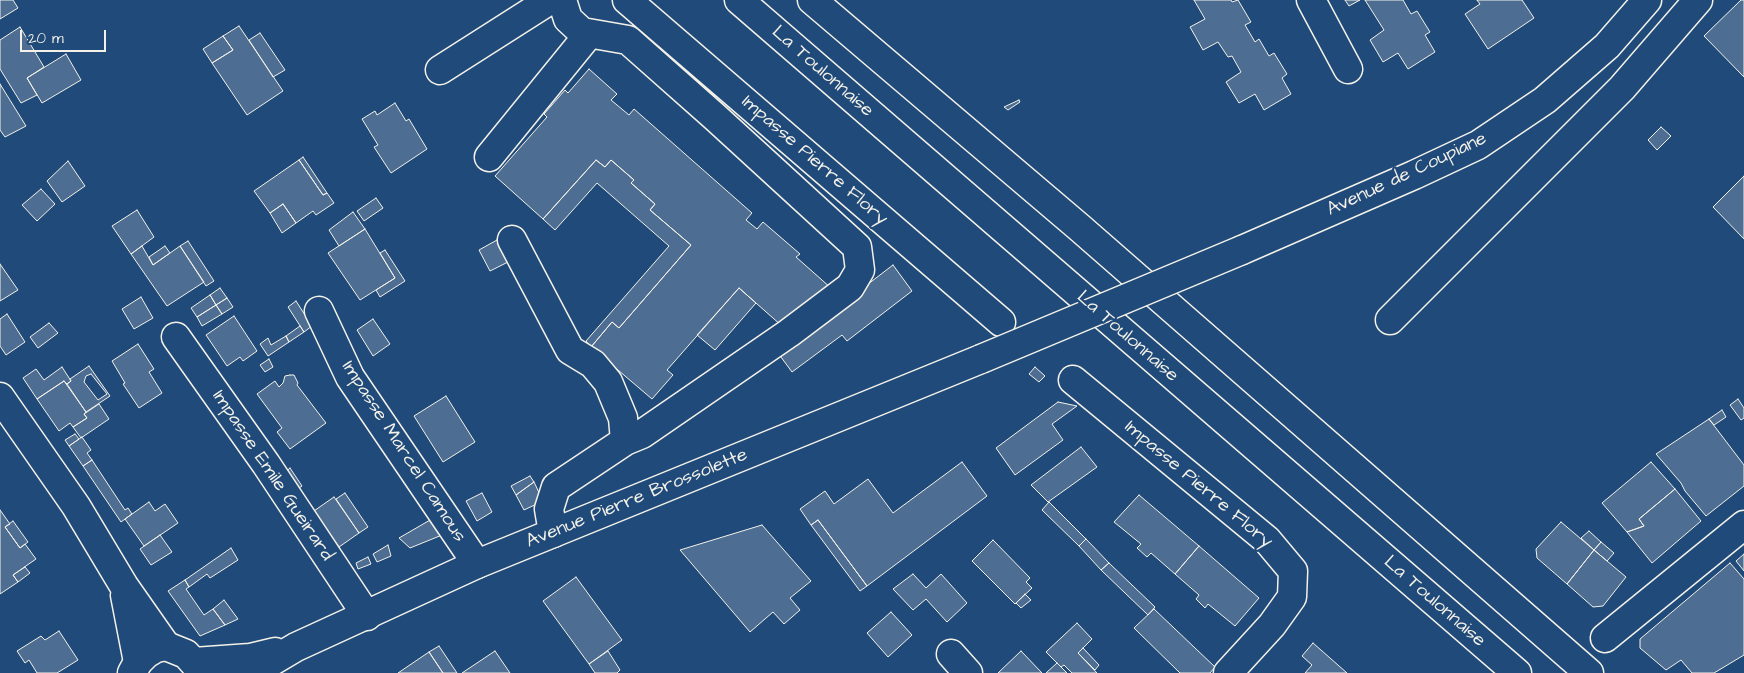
<!DOCTYPE html>
<style>
body{margin:0}
#map{position:relative;width:1744px;height:673px;overflow:hidden;background:#1f4a7a;font-family:"Architects Daughter",sans-serif}
canvas{display:block}
.scale{position:absolute;left:20px;top:30px;width:86px;height:22px;box-sizing:border-box;border:2px solid #f4f1e8;border-top:0;padding-left:6px;font-size:15px;line-height:18px;white-space:nowrap;color:#f4f1e8;-webkit-text-stroke:4px #1f4a7a;paint-order:stroke}
</style>
<div id="map">
<canvas width="1744" height="673"></canvas>
<div class="scale">20 m</div>
</div>
<script>
const ctx = document.querySelector('canvas').getContext('2d');
ctx.lineJoin = 'round';
function paint(path, color) {
  ctx.fillStyle = color;
  ctx.fill(path, 'evenodd');
}
function shape(rows) {
  const path = new Path2D();
  for (const r of rows) {
    path.moveTo(r[0], r[1]);
    for (let i = 2; i < r.length; i += 2) path.lineTo(r[i], r[i + 1]);
  }
  return path;
}
function strokePath(path, color, width, dash) {
  ctx.strokeStyle = color;
  ctx.lineWidth = width;
  ctx.lineCap = dash ? 'butt' : 'round';
  ctx.setLineDash(dash || []);
  ctx.stroke(path);
}
function write(font, color, halo, rows, align = 'center') {
  ctx.font = font + ' "Architects Daughter",sans-serif';
  ctx.lineWidth = 4.5;
  ctx.setLineDash([]);
  ctx.textBaseline = 'middle';
  ctx.strokeStyle = halo;
  ctx.fillStyle = color;
  for (const [text, x, y, turn = 0] of rows) {
    ctx.save();
    ctx.translate(x, y);
    ctx.rotate((+turn || 0) * Math.PI / 180);
    ctx.textAlign = isNaN(turn) ? turn : align;
    if (halo) ctx.strokeText(text, 0, 0);
    ctx.fillText(text, 0, 0);
    ctx.restore();
  }
}
const building = shape([
 [0,0,13,0,18,8,0,19,0,0],
 [1194,0,1231,0,1232,2,1238,0,1251,22,1245,25,1255,42,1259,39,1269,56,1274,53,1287,74,1282,78,1291,94,1264,110,1255,94,1239,103,1226,82,1241,72,1232,56,1228,57,1218,42,1203,50,1190,27,1205,19,1194,0],
 [1345,0,1360,0,1349,6,1345,0],
 [1365,0,1403,0,1411,14,1417,11,1430,32,1425,35,1435,52,1408,69,1398,53,1383,62,1370,40,1384,30,1365,0],
 [1477,0,1522,0,1534,18,1488,49,1465,14,1480,4,1477,0],
 [1741,0,1744,0,1744,77,1704,36,1741,0],
 [239,26,283,91,247,115,212,63,233,50,223,36,239,26],
 [20,27,44,67,27,78,37,95,21,103,0,69,0,40,20,27],
 [260,33,285,70,273,77,249,40,260,33],
 [223,36,233,50,212,63,203,49,223,36],
 [66,54,81,80,42,103,27,78,66,54],
 [589,69,617,94,611,100,629,115,634,109,752,213,746,220,757,229,763,222,800,254,796,257,831,288,782,326,739,288,667,370,673,375,652,399,591,347,612,322,619,328,691,245,650,210,655,204,631,183,634,180,611,160,605,167,596,160,543,219,495,176,547,117,544,114,565,90,568,93,589,69],
 [0,84,26,126,5,137,0,130,0,84],
 [1019,100,1020,102,1008,110,1004,107,1019,100],
 [395,103,406,121,409,119,427,149,391,173,374,147,378,145,362,119,375,111,377,115,395,103],
 [1661,127,1671,136,1657,150,1648,140,1661,127],
 [303,157,327,193,323,195,299,160,303,157],
 [299,160,323,195,327,193,334,203,316,215,313,211,296,223,283,204,270,213,254,191,299,160],
 [596,160,605,167,611,160,634,180,631,183,655,204,650,210,691,245,619,328,612,322,591,347,586,341,669,246,597,183,555,230,543,219,596,160],
 [68,161,85,186,62,202,47,181,68,161],
 [1744,176,1744,239,1713,207,1744,176],
 [41,189,55,204,37,221,22,205,41,189],
 [376,198,383,208,364,221,357,211,376,198],
 [283,204,296,223,282,233,270,213,283,204],
 [137,210,154,237,131,254,112,226,137,210],
 [353,212,365,229,339,246,329,230,353,212],
 [365,229,395,278,360,300,328,253,365,229],
 [497,240,508,262,490,271,479,250,497,240],
 [188,241,214,281,206,286,180,246,188,241],
 [142,246,153,265,180,246,204,282,167,306,131,254,142,246],
 [165,246,170,253,153,265,149,257,165,246],
 [385,250,405,281,380,297,376,290,395,278,380,253,385,250],
 [0,264,18,290,0,301,0,264],
 [893,265,912,291,847,341,842,335,792,372,778,353,893,265],
 [220,288,227,298,216,305,210,295,220,288],
 [739,288,756,303,715,350,697,335,739,288],
 [210,295,216,305,197,317,191,308,210,295],
 [141,297,153,318,134,329,122,309,141,297],
 [227,298,233,307,222,314,216,305,227,298],
 [296,301,312,326,304,332,288,307,296,301],
 [216,305,222,314,202,326,197,317,216,305],
 [7,314,25,342,6,355,0,346,0,319,7,314],
 [234,316,257,351,243,361,240,357,227,366,206,335,234,316],
 [373,319,390,344,373,356,357,330,373,319],
 [49,323,58,333,38,348,30,337,49,323],
 [300,326,304,332,289,342,286,336,300,326],
 [286,336,289,342,268,356,260,344,268,338,271,345,286,336],
 [138,344,154,369,149,372,162,393,139,408,123,384,125,383,112,361,138,344],
 [269,359,273,367,265,372,260,365,269,359],
 [89,366,110,396,86,412,67,384,71,381,70,379,89,366],
 [91,374,107,394,98,400,84,382,86,376,91,374],
 [62,367,71,381,67,384,64,381,37,399,23,378,36,369,44,380,62,367],
 [1035,367,1045,376,1039,382,1029,374,1035,367],
 [290,375,294,375,298,383,297,385,326,423,290,449,277,432,282,428,257,394,275,381,279,387,283,383,285,376,290,375],
 [64,381,86,412,84,414,87,418,73,427,70,423,59,431,37,399,64,381],
 [446,396,475,442,443,462,414,416,446,396],
 [1738,399,1744,408,1744,418,1741,420,1730,405,1738,399],
 [1058,402,1077,406,1052,424,1063,440,1015,475,996,448,1058,402],
 [99,404,109,419,81,438,73,427,87,418,84,414,99,404],
 [1722,410,1726,417,1714,425,1709,419,1722,410],
 [1709,419,1744,465,1744,486,1706,516,1685,491,1681,483,1656,454,1709,419],
 [75,434,79,439,69,446,65,440,75,434],
 [82,437,91,450,87,453,92,460,83,466,69,446,82,437],
 [1081,447,1097,467,1048,502,1031,485,1081,447],
 [92,460,125,510,128,508,132,514,121,522,83,466,92,460],
 [962,462,987,496,867,586,818,520,811,525,800,509,825,491,834,504,868,479,893,513,962,462],
 [1651,462,1675,489,1639,519,1644,526,1627,532,1602,503,1651,462],
 [290,468,302,486,292,493,281,476,290,468],
 [530,476,534,482,516,495,511,486,530,476],
 [534,482,543,501,524,510,516,495,534,482],
 [1675,489,1701,521,1652,563,1627,532,1644,526,1639,519,1675,489],
 [345,493,368,527,359,533,336,499,345,493],
 [482,493,492,512,477,521,466,501,482,493],
 [1139,495,1199,546,1175,574,1151,553,1147,557,1137,548,1141,544,1114,522,1139,495],
 [334,497,359,533,339,547,333,539,331,541,311,513,334,497],
 [149,502,155,511,165,504,178,523,144,546,125,519,149,502],
 [1049,502,1086,539,1079,546,1042,510,1049,502],
 [0,510,10,524,5,527,20,548,25,544,36,559,13,575,18,582,0,594,0,510],
 [437,516,447,533,410,548,399,538,437,516],
 [818,520,867,586,860,591,811,525,818,520],
 [13,521,28,542,20,548,5,527,13,521],
 [1561,522,1594,550,1567,584,1537,558,1536,549,1561,522],
 [762,525,811,581,790,598,800,610,784,624,773,612,750,632,680,550,762,525],
 [1589,531,1601,542,1594,550,1581,538,1589,531],
 [160,535,172,552,151,565,140,549,160,535],
 [1086,539,1109,563,1101,570,1079,546,1086,539],
 [993,540,1030,578,1026,582,1032,588,1015,604,972,561,993,540],
 [1601,542,1614,553,1607,561,1594,550,1601,542],
 [388,545,391,556,377,562,373,554,388,545],
 [1199,546,1259,598,1235,626,1208,604,1205,608,1196,599,1199,595,1175,574,1199,546],
 [231,548,238,560,210,578,207,574,189,587,185,580,231,548],
 [1594,550,1626,577,1603,606,1593,607,1567,584,1594,550],
 [1744,554,1744,571,1736,561,1744,554],
 [368,557,371,564,358,569,356,563,368,557],
 [1109,563,1155,607,1148,615,1101,570,1109,563],
 [1730,563,1744,579,1744,655,1714,673,1692,673,1681,660,1666,670,1640,648,1640,639,1730,563],
 [25,567,30,573,18,582,13,575,25,567],
 [913,574,926,588,941,574,967,603,947,622,926,599,913,610,893,589,913,574],
 [576,577,622,640,589,664,543,601,576,577],
 [185,580,189,587,186,589,204,615,213,609,225,625,200,636,168,591,185,580],
 [1025,594,1031,600,1021,608,1016,603,1025,594],
 [224,600,238,619,225,625,213,609,224,600],
 [1154,609,1215,667,1210,673,1180,673,1134,628,1154,609],
 [891,612,912,635,888,657,867,633,891,612],
 [1077,623,1092,639,1078,653,1097,673,1072,673,1064,665,1061,667,1046,652,1077,623],
 [59,631,78,660,57,673,37,673,29,660,25,663,17,651,41,636,45,640,59,631],
 [1313,643,1347,673,1305,673,1312,665,1302,656,1313,643],
 [439,646,457,673,443,673,429,652,439,646],
 [1083,648,1099,665,1095,670,1078,653,1083,648],
 [495,651,510,673,462,673,495,651],
 [608,651,620,670,617,673,595,673,589,664,608,651],
 [1021,651,1042,673,998,673,1021,651],
 [429,652,443,673,398,673,429,652],
 [1057,663,1067,673,1046,673,1057,663]
]);
paint(building, '#4d6e92');
strokePath(building, '#f4f1e8', 1);
const minor = shape([
 [627,0,1001,322],
 [1311,0,1348,69],
 [440,70,550,0],
 [489,157,589,34],
 [512,240,570,350,593,364,608,382,623,418,625,441],
 [319,311,350,377,477,564],
 [1390,320,1622,88,1698,0],
 [176,337,266,464,367,616],
 [1073,380,1267,540,1293,571,1292,597,1272,625,1228,673],
 [0,397,76,506,124,586,166,646],
 [553,533,549,509,556,487,625,441,642,434,789,333,850,287,860,270,857,247,715,117,628,40,582,32,568,19,562,0],
 [125,595,138,662],
 [1605,638,1744,525],
 [951,654,968,673]
]);
const major = shape([
 [1242,250,1414,175,1478,145,1545,100,1607,46,1647,0],
 [194,662,250,658,275,652],
 [132,673,138,662,146,654,156,648,166,646,186,654,203,673],
 [252,673,296,647,477,564,981,359]
]);
const highway = shape([
 [739,0,1517,673],
 [812,0,1080,228,1589,673]
]);
strokePath(minor, '#f4f1e8', 31);
strokePath(major, '#f4f1e8', 31);
strokePath(highway, '#f4f1e8', 31);
strokePath(minor, '#1f4a7a', 28);
strokePath(major, '#1f4a7a', 28);
strokePath(highway, '#1f4a7a', 28);
const majorBridge = shape([
 [981,359,1242,250]
]);
strokePath(majorBridge, '#f4f1e8', 31, []);
strokePath(majorBridge, '#1f4a7a', 28);
write('19px', '#f4f1e8', '#1f4a7a', [
 ["La Toulonnaise",822,72,41],
 ["Impasse Pierre Flory",814,161,41],
 ["Avenue de Coupiane",1407,175,-25],
 ["La Toulonnaise",1127,337,41],
 ["Impasse Marcel Camous",403,452,57],
 ["Impasse Emile Gueirard",272,476,56],
 ["Impasse Pierre Flory",1198,485,40],
 ["Avenue Pierre Brossolette",637,499,-22],
 ["La Toulonnaise",1434,602,41]
]);
</script>
